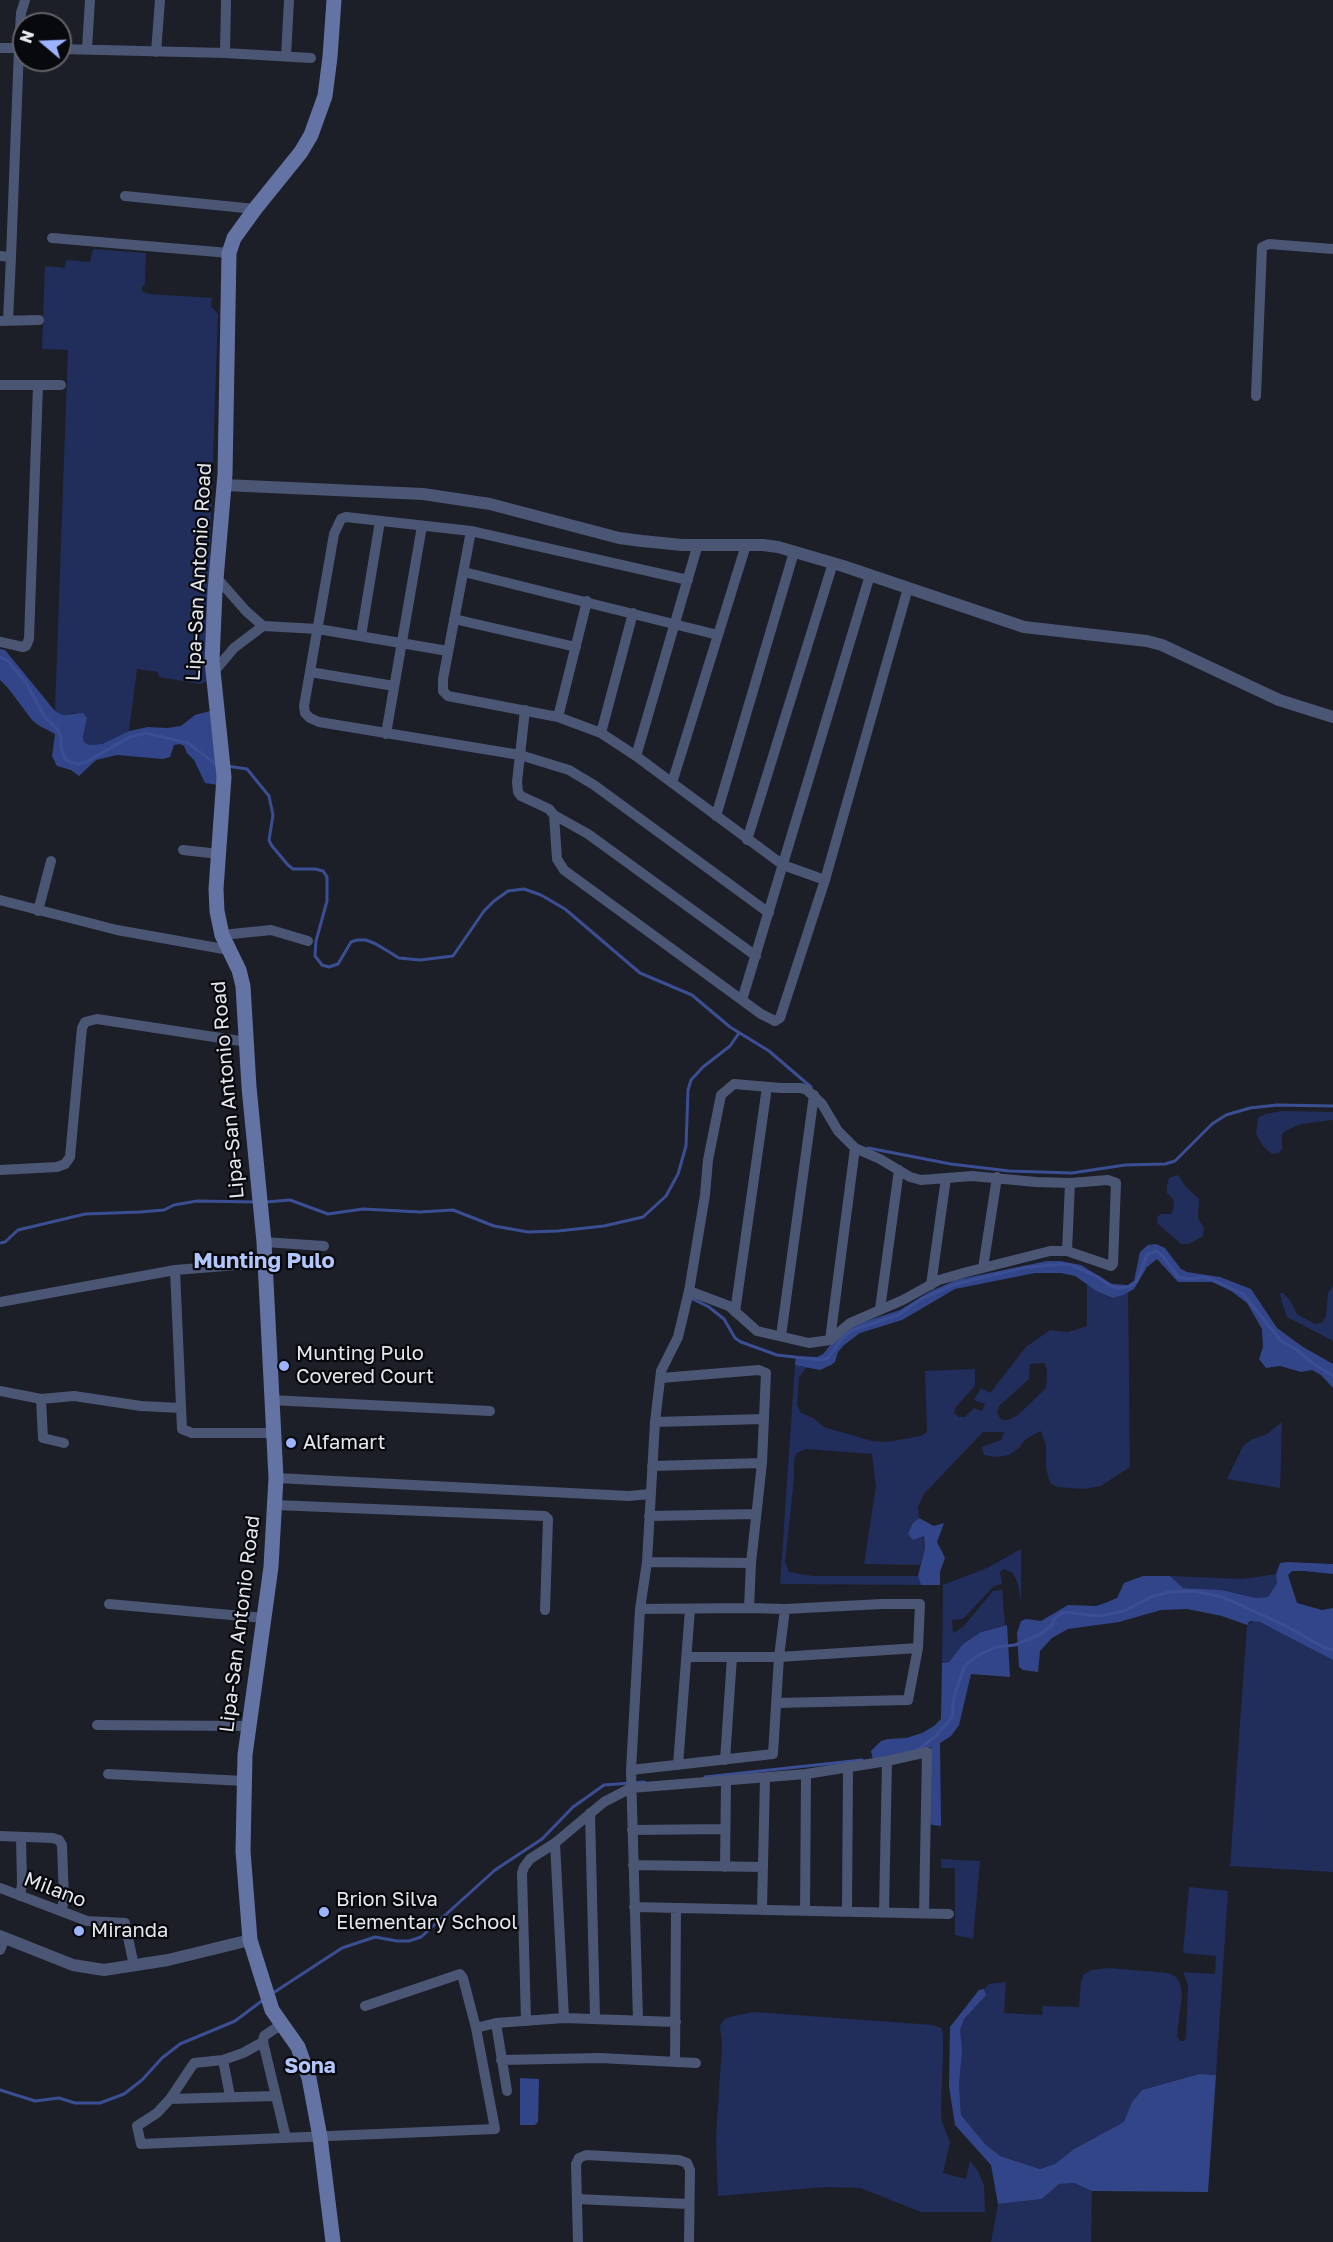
<!DOCTYPE html>
<style>
body{margin:0}
#map{position:relative;width:1333px;height:2242px;overflow:hidden;background:#1c1f27;font-family:"Golos Text",sans-serif}
canvas{display:block}
.north{position:absolute;left:12px;top:12px;width:60px;height:60px;box-sizing:border-box;background:#08090d;border:2px solid #606267;border-radius:50%;rotate:289deg;font-size:16px;font-weight:700;line-height:24px;text-align:center;color:#e5e7ed}
.north::after{content:'';display:block;margin:auto;width:21px;height:27px;background:#9cb4fd;clip-path:polygon(50% 0,100% 100%,50% 72%,0 100%)}
</style>
<div id="map">
<canvas width="1333" height="2242"></canvas>
<div class="north">N</div>
</div>
<script>
const ctx = document.querySelector('canvas').getContext('2d');
ctx.lineJoin = 'round';
function paint(path, color) {
  ctx.fillStyle = color;
  ctx.fill(path, 'evenodd');
}
function shape(rows) {
  const path = new Path2D();
  for (const r of rows) {
    path.moveTo(r[0], r[1]);
    for (let i = 2; i < r.length; i += 2) path.lineTo(r[i], r[i + 1]);
  }
  return path;
}
function strokePath(path, color, width, dash) {
  ctx.strokeStyle = color;
  ctx.lineWidth = width;
  ctx.lineCap = dash ? 'butt' : 'round';
  ctx.setLineDash(dash || []);
  ctx.stroke(path);
}
function write(font, color, halo, rows, align = 'center') {
  ctx.font = font + ' "Golos Text",sans-serif';
  ctx.lineWidth = 4.5;
  ctx.setLineDash([]);
  ctx.textBaseline = 'middle';
  ctx.strokeStyle = halo;
  ctx.fillStyle = color;
  for (const [text, x, y, turn = 0] of rows) {
    ctx.save();
    ctx.translate(x, y);
    ctx.rotate((+turn || 0) * Math.PI / 180);
    ctx.textAlign = isNaN(turn) ? turn : align;
    if (halo) ctx.strokeText(text, 0, 0);
    ctx.fillText(text, 0, 0);
    ctx.restore();
  }
}
paint(shape([
 [93,249,146,253,145,284,142,287,142,291,149,294,212,298,211,306,218,314,207,634,208,681,200,684,159,677,158,672,137,669,129,731,102,744,89,745,84,742,83,737,87,718,74,713,63,715,55,711,68,350,42,349,45,266,65,268,66,260,90,262],
 [1282,1111,1333,1112,1333,1120,1301,1124,1289,1129,1282,1134,1282,1149,1279,1153,1272,1154,1263,1146,1256,1134,1258,1118,1265,1114],
 [1178,1175,1186,1187,1199,1199,1198,1218,1204,1228,1203,1236,1189,1244,1181,1244,1157,1223,1158,1216,1161,1214,1171,1214,1174,1206,1173,1199,1167,1193,1167,1185,1169,1178],
 [1087,1283,1098,1292,1113,1298,1128,1292,1130,1467,1101,1486,1084,1489,1057,1487,1050,1483,1046,1468,1046,1444,1041,1431,1026,1439,1019,1448,1009,1455,997,1457,984,1455,982,1447,1001,1440,1004,1432,983,1432,924,1494,918,1507,919,1518,913,1523,923,1535,925,1548,920,1565,864,1564,876,1486,872,1454,806,1449,797,1453,794,1459,794,1479,785,1562,789,1572,813,1576,918,1576,921,1585,780,1584,795,1365,807,1367,799,1377,797,1404,800,1412,813,1418,824,1427,872,1441,887,1442,921,1436,927,1432,925,1371,975,1369,975,1386,956,1407,954,1413,959,1417,965,1417,974,1408,982,1411,985,1404,974,1400,981,1388,990,1393,1026,1347,1050,1330,1068,1332,1087,1326],
 [1045,1363,1047,1372,1046,1388,1018,1415,1008,1420,1002,1420,997,1414,999,1406,1029,1379,1030,1364],
 [1333,1286,1333,1341,1287,1317,1282,1303,1280,1293,1283,1293,1290,1300,1297,1314,1315,1324,1322,1323,1326,1316,1328,1293],
 [1282,1422,1280,1488,1227,1479,1243,1446,1251,1440,1267,1434],
 [1021,1549,1021,1602,1018,1584,1013,1573,1004,1569,1000,1572,1002,1584,994,1586,963,1619,952,1620,953,1633,963,1627,993,1591,1002,1590,1005,1625,981,1632,963,1644,949,1662,942,1663,943,1585,989,1567],
 [1276,1574,1277,1583,1268,1597,1256,1598,1222,1590,1183,1588,1170,1576,1243,1579],
 [1255,1620,1284,1633,1333,1660,1333,1872,1230,1866,1247,1625],
 [941,1859,980,1861,973,1939,955,1935,955,1868,941,1868],
 [1189,1887,1228,1891,1216,2075,1199,2074,1142,2090,1132,2102,1125,2122,1074,2149,1055,2164,1040,2169,1000,2156,985,2144,961,2115,959,2084,960,2030,963,2019,985,1995,984,1989,989,1984,1006,1982,1004,2013,1042,2015,1043,2006,1079,2007,1081,1981,1084,1974,1092,1970,1108,1968,1168,1973,1176,1977,1180,1983,1182,1994,1177,2036,1180,2041,1184,2041,1186,2036,1188,1985,1183,1972,1215,1974,1216,1956,1183,1953],
 [755,2012,933,2025,941,2028,943,2034,943,2054,941,2108,942,2122,950,2142,943,2173,966,2179,970,2161,978,2171,984,2186,985,2212,921,2212,860,2188,826,2187,718,2196,716,2137,722,2045,720,2025,725,2019,733,2016],
 [1074,2183,1092,2191,1091,2242,991,2242,998,2204,1042,2199,1059,2184]
]), '#212d5b');
paint(shape([
 [0,649,5,650,55,711,63,715,83,713,87,718,83,737,84,742,89,745,102,744,129,731,148,727,167,728,181,726,195,715,210,711,218,785,205,783,194,760,187,753,184,746,180,744,174,745,170,757,163,759,117,755,96,760,79,776,71,770,57,766,52,756,55,734,38,725,32,720,8,688,0,680],
 [1156,1244,1165,1248,1181,1269,1187,1272,1220,1277,1251,1289,1277,1328,1303,1347,1333,1364,1333,1388,1321,1375,1312,1370,1301,1372,1280,1366,1266,1368,1259,1359,1263,1347,1262,1329,1247,1303,1231,1291,1212,1282,1178,1282,1157,1259,1147,1267,1134,1289,1123,1295,1113,1298,1098,1292,1075,1276,1061,1273,1035,1273,955,1289,902,1320,860,1333,844,1345,838,1352,835,1362,831,1365,820,1370,795,1365,796,1356,817,1357,823,1354,832,1343,846,1328,900,1310,929,1292,956,1280,1047,1261,1060,1261,1081,1265,1112,1284,1128,1285,1134,1281,1140,1252,1148,1245],
 [919,1518,934,1526,944,1523,937,1542,945,1558,940,1572,940,1585,921,1585,918,1576,925,1548,924,1536,913,1540,908,1534,913,1523],
 [1287,1562,1333,1564,1333,1574,1304,1571,1292,1571,1288,1575,1297,1603,1322,1610,1333,1608,1333,1660,1260,1622,1250,1621,1247,1625,1222,1616,1187,1609,1161,1610,1119,1622,1068,1629,1052,1638,1040,1651,1038,1672,1023,1670,1019,1667,1017,1633,1021,1621,1026,1619,1041,1621,1068,1605,1096,1606,1105,1603,1117,1598,1124,1583,1143,1576,1170,1576,1183,1588,1222,1590,1256,1598,1268,1597,1277,1583,1276,1574,1280,1563],
 [1007,1625,1010,1677,971,1674,959,1725,951,1736,940,1743,941,1826,932,1825,930,1822,931,1747,873,1760,871,1751,881,1741,888,1739,906,1738,922,1733,934,1726,941,1719,942,1663,949,1662,963,1644,981,1632],
 [984,1989,986,1995,964,2019,960,2030,962,2051,959,2084,961,2115,985,2144,1000,2156,1040,2169,1055,2164,1074,2149,1124,2122,1132,2102,1142,2090,1199,2074,1216,2075,1208,2192,1092,2191,1074,2183,1059,2184,1042,2199,998,2204,991,2165,955,2125,949,2086,950,2027,979,1990],
 [520,2078,539,2079,538,2122,535,2125,520,2125]
]), '#334589');
strokePath(shape([
 [0,657,8,661,27,684,44,716,57,729,61,737,61,748,65,759,70,762,78,764,86,762,130,737,146,733,188,743,217,765],
 [227,766,247,769,269,796,273,815,269,840,272,846,288,865,293,869,315,869,323,871,327,877,327,901,316,941,315,956,322,965,329,967,338,964,351,942,357,940,366,940,376,944,399,958,420,960,453,956,484,911,494,901,508,891,524,889,541,895,565,909,640,973,692,995,730,1027,769,1051,811,1087],
 [868,1148,951,1164,1009,1171,1072,1173,1125,1165,1165,1164,1175,1161,1212,1124,1226,1115,1250,1108,1277,1105,1333,1106],
 [266,1202,290,1200,328,1214,363,1209,420,1212,453,1210,494,1226,528,1232,558,1231,604,1226,643,1217,666,1196,678,1174,686,1146,688,1090,691,1080,703,1067,730,1046,739,1033],
 [0,1243,5,1242,18,1230,85,1214,140,1212,164,1210,174,1205,197,1201,256,1202],
 [689,1297,709,1307,724,1319,735,1338,741,1342,777,1355,821,1360,828,1358,842,1338,853,1330,898,1315,921,1299,956,1284,1022,1268,1062,1264,1071,1265,1098,1277,1109,1285,1117,1288,1128,1287,1137,1281,1147,1255,1156,1251,1162,1255,1178,1277,1189,1279,1203,1277,1211,1279,1243,1294,1281,1341,1297,1350,1311,1362,1333,1376],
 [916,1751,936,1736,952,1717,954,1697,964,1667,975,1657,996,1647,1015,1645,1041,1634,1052,1625,1055,1618,1064,1612,1100,1616,1124,1611,1151,1597,1169,1592,1194,1591,1222,1597,1245,1607,1288,1627,1323,1647,1333,1650],
 [705,1777,862,1760],
 [273,1993,342,1948,375,1937,397,1941,409,1941,421,1937,495,1870,542,1839,573,1807,604,1785,644,1782],
 [0,2090,35,2101,59,2098,75,2103,100,2103,124,2094,142,2080,162,2058,180,2044,235,2021,263,2000]
]), '#3b4e93', 3);
strokePath(shape([
 [0,48,24,48],
 [60,49,225,53,311,58],
 [87,49,90,0],
 [156,52,160,0],
 [225,53,226,0],
 [286,56,289,0],
 [125,196,255,209],
 [52,238,229,253],
 [0,256,11,257,8,321],
 [11,257,19,48,21,13,25,0],
 [0,321,39,320],
 [0,385,61,385],
 [1256,396,1262,247,1269,244,1333,249],
 [471,531,443,679,443,691,448,696,558,717,601,733,636,756,783,865,825,880],
 [464,572,718,635],
 [216,577,246,611,263,626,318,629,448,651],
 [688,580,471,531,346,517,341,519,334,534,304,706,305,713,310,718,319,722,520,755,569,770,594,785,769,913],
 [454,619,576,647],
 [361,636,380,521],
 [0,642,23,647,26,646,29,639,38,386],
 [310,672,394,686],
 [212,674,234,648,263,626],
 [525,710,517,782,518,792,521,796,549,809,554,815,557,859,564,870,761,1014,775,1021,780,1018,825,880,908,588],
 [558,717,587,601],
 [601,733,633,613],
 [386,734,422,526],
 [636,756,698,544],
 [672,783,746,545],
 [554,815,588,834,756,956],
 [716,816,794,552],
 [747,840,833,563],
 [183,850,219,854],
 [0,900,117,930,229,950],
 [38,911,51,861],
 [222,935,271,930,308,941],
 [742,1000,870,575],
 [0,1170,57,1167,65,1164,70,1157,82,1028,85,1022,97,1019,247,1042],
 [264,1242,324,1246],
 [1067,1251,1070,1183],
 [983,1268,997,1177],
 [175,1270,182,1429,192,1433,273,1433],
 [931,1285,946,1178],
 [0,1302,175,1270,263,1263],
 [880,1309,899,1170],
 [735,1312,767,1087],
 [781,1336,814,1095],
 [830,1340,855,1148],
 [661,1378,759,1370,766,1373,762,1463,751,1563,749,1608],
 [0,1391,41,1399,74,1396,141,1406,180,1408],
 [41,1399,43,1438,64,1443],
 [270,1400,490,1411],
 [655,1422,763,1419],
 [652,1466,762,1463],
 [276,1478,629,1496,650,1494],
 [275,1505,545,1516,548,1519,545,1610],
 [649,1516,755,1514],
 [647,1562,751,1563],
 [109,1604,264,1618],
 [640,1609,749,1608,785,1609,882,1604,920,1604,918,1648,908,1700,777,1703],
 [687,1657,779,1657,918,1648],
 [97,1725,249,1726],
 [725,1760,732,1657],
 [678,1765,690,1609],
 [631,1770,773,1754,779,1657,785,1609],
 [108,1774,244,1781],
 [590,1813,595,2018],
 [632,1830,725,1829],
 [0,1836,53,1838,59,1840,62,1845,64,1900,61,1911],
 [555,1843,564,2018],
 [633,1865,763,1867],
 [725,1867,726,1781],
 [0,1888,87,1921,125,1923,134,1966],
 [20,1896,22,1884,21,1837],
 [634,1907,949,1914],
 [762,1909,765,1778],
 [805,1910,806,1774],
 [847,1911,848,1768],
 [884,1912,887,1761],
 [0,1950,5,1938],
 [638,2020,631,1770,640,1609,647,1562,655,1422,661,1371,678,1337,689,1291,705,1195,708,1160,721,1095,734,1084,781,1088,801,1088,807,1090,822,1104,838,1131,855,1148,880,1159,910,1177,921,1180,972,1176,1036,1182,1070,1183,1108,1180,1116,1183,1113,1264,1111,1266,1067,1251,1050,1251,967,1272,939,1280,903,1300,850,1323,830,1340,809,1343,757,1331,729,1306,689,1291],
 [526,2021,522,1873,524,1867,530,1859,555,1843,604,1802,631,1788,806,1774,887,1761,927,1752,924,1913],
 [496,2023,507,2091],
 [282,2024,264,2036,263,2042,243,2053,223,2060,194,2063,170,2099,157,2113,137,2126,141,2144,495,2129,476,2028,463,1978,460,1974,365,2006],
 [476,2028,496,2023,564,2018,676,2022],
 [263,2042,286,2138],
 [223,2060,230,2096],
 [501,2060,600,2058,696,2063],
 [675,2061,676,1908],
 [170,2099,275,2096],
 [577,2199,688,2204],
 [578,2242,576,2164,579,2158,586,2155,679,2160,687,2163,690,2170,689,2242]
]), '#4b5574', 10);
strokePath(shape([
 [224,485,423,494,490,504,619,538,642,541,682,545,763,545,778,547,843,566,1024,627,1147,641,1162,645,1279,700,1333,717],
 [0,1936,73,1965,104,1970,168,1960,250,1940]
]), '#4b5574', 12);
strokePath(shape([
 [333,2242,320,2137,309,2078,298,2047,272,2010,250,1940,243,1851,245,1755,271,1567,276,1478,264,1242,249,1087,243,986,239,970,222,935,217,911,216,889,224,777,212,661,215,591,225,474,229,253,234,238,255,209,301,152,311,135,325,96,330,57,334,0]
]), '#6373a4', 15);
for (const [x, y, r, color] of [
 [284,1366,6,"#9cb4fd"],
 [291,1443,6,"#9cb4fd"],
 [324,1912,6,"#9cb4fd"],
 [79,1931,6,"#9cb4fd"]
]) {
  const dot = new Path2D();
  dot.arc(x, y, r, 0, 2 * Math.PI);
  ctx.fillStyle = color;
  ctx.fill(dot);
  strokePath(dot, '#08090d', 2);
}
write('20px', '#e5e7ed', '#08090d', [
 ["Lipa-San Antonio Road",199,572,-87],
 ["Lipa-San Antonio Road",228,1090,-95],
 ["Lipa-San Antonio Road",240,1624,-83],
 ["Milano",55,1890,21]
]);
write('20px', '#e5e7ed', '#08090d', [
 ["Munting Pulo",296,1354],
 ["Covered Court",296,1377],
 ["Alfamart",303,1443],
 ["Brion Silva",336,1900],
 ["Elementary School",336,1923],
 ["Miranda",91,1931]
], 'left');
write('bold 21px', '#b3c6fc', '#08090d', [
 ["Sona",310,2066]
]);
write('bold 22px', '#b3c6fc', '#08090d', [
 ["Munting Pulo",264,1261]
]);
</script>
